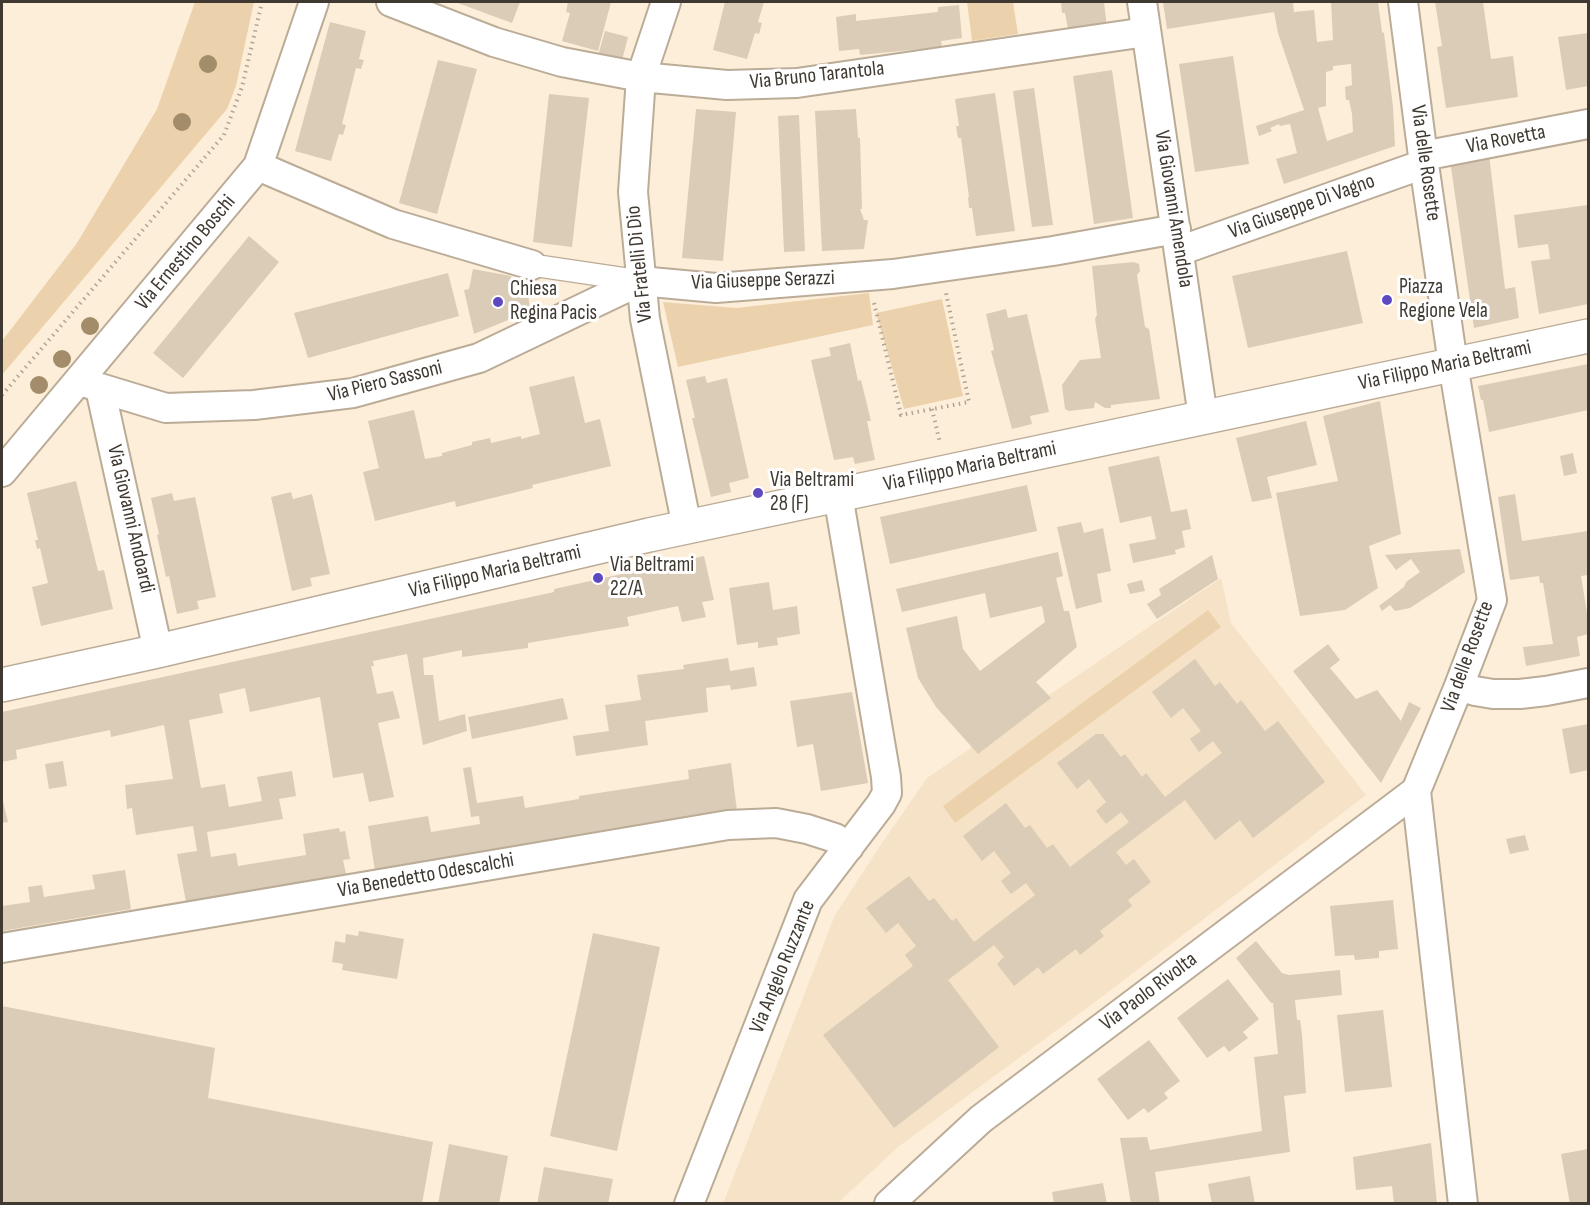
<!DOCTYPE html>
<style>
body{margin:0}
#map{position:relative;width:1590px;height:1205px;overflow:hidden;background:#fdeed9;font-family:"Sofia Sans Condensed",sans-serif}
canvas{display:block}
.frame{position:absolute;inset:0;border:3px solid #3f3931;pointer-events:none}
</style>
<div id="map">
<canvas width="1590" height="1205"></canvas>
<div class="frame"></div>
</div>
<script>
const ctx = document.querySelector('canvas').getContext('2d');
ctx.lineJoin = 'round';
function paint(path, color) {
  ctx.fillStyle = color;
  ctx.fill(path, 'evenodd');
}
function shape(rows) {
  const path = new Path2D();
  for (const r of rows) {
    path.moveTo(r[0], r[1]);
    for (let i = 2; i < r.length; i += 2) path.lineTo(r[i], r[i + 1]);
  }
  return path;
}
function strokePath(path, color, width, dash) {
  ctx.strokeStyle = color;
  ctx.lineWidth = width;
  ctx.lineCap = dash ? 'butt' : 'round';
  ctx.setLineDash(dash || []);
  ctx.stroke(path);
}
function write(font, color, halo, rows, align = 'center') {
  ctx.font = font + ' "Sofia Sans Condensed",sans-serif';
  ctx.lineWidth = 6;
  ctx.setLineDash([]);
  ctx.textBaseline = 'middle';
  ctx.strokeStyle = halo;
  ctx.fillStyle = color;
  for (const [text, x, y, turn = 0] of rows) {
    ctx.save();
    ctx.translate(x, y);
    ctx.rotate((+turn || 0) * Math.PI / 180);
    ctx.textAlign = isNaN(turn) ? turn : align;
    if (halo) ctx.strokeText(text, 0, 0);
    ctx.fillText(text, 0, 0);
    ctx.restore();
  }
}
paint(shape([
 [1221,578,1231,623,1366,795,1103,996,898,1147,838,1203,723,1204,835,915,882,843,927,778]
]), '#f6e2c6');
paint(shape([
 [195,2,254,2,236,86,227,109,2,375,2,341,77,243,157,109],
 [967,2,1013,2,1018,34,972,41],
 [869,293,873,325,678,367,663,302,736,308],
 [942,299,963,396,904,409,876,313],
 [1208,610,1221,627,955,823,943,806]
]), '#ecd2ac');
paint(shape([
 [455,2,520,2,512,23],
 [568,2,611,2,598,51,562,41,570,13,566,12],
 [725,2,764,2,758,22,762,23,759,34,755,33,747,59,713,50],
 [1061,2,1104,2,1107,28,1069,34,1065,13,1062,13],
 [1163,2,1201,2,1202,3,1210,2,1293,2,1294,12,1314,10,1317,42,1333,40,1331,2,1378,2,1382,32,1384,33,1393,107,1395,146,1284,184,1276,159,1297,153,1290,124,1280,126,1279,124,1270,128,1272,131,1259,136,1256,126,1304,110,1278,33,1274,12,1167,29],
 [1351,64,1352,85,1345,87,1346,100,1349,100,1352,114,1353,132,1327,141,1318,108,1326,106,1326,72,1333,70,1333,66],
 [1435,2,1483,2,1491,59,1513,56,1518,97,1446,108,1437,47,1442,46],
 [959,5,962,38,941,41,942,47,860,55,859,49,839,51,836,17,856,14,856,21,938,12,938,7],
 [330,22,366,31,359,59,364,60,361,69,356,68,342,124,346,125,343,135,339,134,331,161,295,151],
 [605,31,628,37,619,72,595,66],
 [1588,33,1588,86,1566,90,1558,37],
 [1233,56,1249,164,1195,172,1179,64],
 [438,60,477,69,437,214,399,203],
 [1112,70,1133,218,1094,224,1073,76],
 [1034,88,1053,225,1032,227,1013,91],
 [995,93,1015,231,976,236,972,208,969,208,968,197,969,197,961,138,958,138,956,126,959,126,955,99],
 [549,94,589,98,572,247,533,242],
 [696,109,736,112,723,261,682,258],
 [856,109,858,138,860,138,862,209,860,209,864,220,868,220,864,249,822,251,815,111],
 [799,115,805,251,784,252,778,116],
 [1489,154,1505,289,1515,287,1519,318,1474,328,1450,160],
 [1588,205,1588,304,1539,314,1531,261,1550,259,1548,244,1518,248,1514,215],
 [249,236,279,262,183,378,153,353],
 [1347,251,1363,323,1248,348,1232,276],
 [1134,262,1139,264,1140,271,1137,275,1145,327,1149,329,1160,399,1111,405,1111,408,1105,408,1095,402,1094,408,1069,411,1065,409,1062,385,1080,360,1101,358,1095,319,1097,315,1092,266],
 [473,269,511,276,511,288,528,292,530,311,474,334,464,290,469,289],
 [448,273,459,316,308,358,294,313],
 [1006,309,1008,318,1027,314,1049,412,1030,416,1032,424,1012,429,991,351,994,350,986,314],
 [850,343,858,381,861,380,871,421,867,421,875,460,855,464,853,457,834,460,811,360,831,356,829,348],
 [1588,364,1588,410,1489,432,1483,400,1481,400,1478,386],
 [574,376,585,423,600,419,611,466,532,485,533,488,456,507,455,501,375,521,363,472,379,468,368,421,414,410,425,459,442,456,442,453,472,445,472,442,490,438,491,443,521,436,521,439,540,434,529,387],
 [705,376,707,383,727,378,749,478,729,483,731,492,711,497,692,418,695,418,686,380],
 [1380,401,1401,534,1369,546,1378,588,1345,610,1300,616,1276,493,1338,481,1323,416],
 [1306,421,1317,465,1267,477,1272,498,1252,502,1236,438],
 [1573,453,1577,473,1564,476,1560,456],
 [1159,456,1171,512,1187,509,1191,529,1182,531,1185,547,1175,550,1176,554,1133,563,1129,544,1156,539,1151,516,1120,523,1108,467],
 [76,481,98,571,104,570,113,609,41,626,32,587,48,583,40,548,37,549,35,540,38,540,27,493],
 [1027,485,1037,531,890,564,880,517],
 [291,492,293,499,312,494,330,574,310,578,312,586,292,591,271,497],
 [172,493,174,501,195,497,216,597,197,601,199,609,177,614,169,576,166,577,157,535,159,534,151,498],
 [1515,494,1522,541,1588,531,1588,575,1581,576,1588,619,1588,634,1577,637,1580,656,1526,666,1523,647,1553,644,1543,583,1540,583,1539,576,1510,580,1498,497],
 [1081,522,1084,533,1103,528,1111,571,1097,574,1102,602,1076,609,1057,527],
 [1460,549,1465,572,1410,608,1395,611,1390,605,1382,611,1379,606,1404,587,1406,582,1420,572,1411,559,1396,570,1385,555],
 [1058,552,1063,576,1056,578,1064,611,1069,611,1077,647,1036,682,1051,698,978,754,936,707,918,678,906,628,957,616,963,649,980,671,1045,622,1042,606,990,618,985,593,902,612,896,589],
 [1212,555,1218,579,1157,619,1147,604,1161,595,1159,589],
 [704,556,714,600,702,602,706,617,682,622,678,606,627,617,629,626,528,643,528,648,462,657,462,650,423,658,424,675,433,675,439,721,465,714,467,731,423,745,407,654,373,661,374,666,371,666,377,694,393,691,400,718,378,723,394,797,369,802,363,773,333,778,320,697,250,712,245,688,219,694,223,713,189,720,201,788,225,784,229,807,262,801,257,777,292,771,296,796,279,799,283,819,207,832,211,857,236,853,238,866,306,855,303,834,339,828,340,832,345,831,350,859,343,860,346,874,186,902,177,854,197,851,193,826,136,835,132,808,127,809,125,785,173,779,164,725,111,737,110,730,16,750,17,759,2,762,2,712,554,592,554,589],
 [1142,580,1145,591,1130,594,1127,584],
 [769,582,773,610,797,606,800,634,777,638,778,645,758,648,758,642,737,645,729,588],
 [1328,644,1340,660,1330,668,1356,699,1377,690,1401,721,1409,702,1421,708,1381,783,1293,671],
 [728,658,730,671,754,667,757,686,731,690,730,685,706,688,708,712,645,721,648,745,576,756,573,736,609,731,605,705,641,700,637,675,684,669,683,665],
 [1195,659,1215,686,1220,682,1237,704,1241,700,1265,731,1278,721,1325,782,1253,838,1240,820,1215,840,1185,800,1116,852,1126,865,1134,859,1151,882,1128,900,1132,906,1100,931,1104,936,1080,955,1076,949,1043,974,1038,967,1014,986,997,964,1004,957,994,945,948,980,999,1047,894,1128,823,1035,913,966,905,955,916,946,898,923,886,933,866,908,909,876,929,901,934,898,952,921,956,918,974,942,1035,895,1026,883,1011,894,1001,881,1011,873,994,851,982,861,963,836,1006,803,1025,828,1030,825,1047,848,1053,844,1070,867,1129,822,1121,812,1106,824,1096,811,1106,802,1089,779,1077,789,1057,763,1096,734,1103,734,1121,757,1125,754,1142,777,1146,773,1165,797,1222,753,1213,741,1199,752,1190,739,1201,731,1183,708,1171,718,1152,692],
 [852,692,868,783,821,791,813,744,797,747,790,701],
 [563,698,568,719,472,739,468,717],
 [1588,724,1588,770,1570,774,1562,729],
 [63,761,67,786,49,789,45,764],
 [731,763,737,811,375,871,368,826,428,816,431,832,480,824,479,816,471,817,463,768,471,767,477,803,523,796,525,808,579,799,579,796,689,779,688,770],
 [2,797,8,822,2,823],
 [1525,835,1529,850,1510,854,1506,839],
 [125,870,131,909,2,931,2,906,30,902,28,887,42,885,44,897,95,889,92,875],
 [1393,900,1398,949,1379,951,1379,958,1355,960,1354,955,1335,956,1330,906],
 [359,931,404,939,397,979,342,970,343,964,332,962,335,941,345,943,346,934,358,936],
 [593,933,660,947,617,1151,550,1136],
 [1256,941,1282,973,1289,975,1340,970,1342,995,1295,1000,1297,1020,1300,1020,1302,1035,1306,1093,1284,1096,1290,1152,1155,1172,1160,1204,1131,1204,1120,1138,1147,1137,1150,1150,1262,1131,1254,1057,1278,1054,1273,1003,1271,1003,1236,958],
 [1228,979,1259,1019,1243,1032,1248,1038,1229,1052,1224,1046,1207,1058,1177,1018],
 [2,1006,215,1048,208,1098,433,1142,422,1204,2,1204],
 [1383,1010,1392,1087,1345,1092,1337,1015],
 [1149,1040,1180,1081,1164,1093,1168,1098,1148,1113,1144,1108,1128,1120,1097,1079],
 [1431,1143,1437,1204,1394,1204,1392,1186,1356,1190,1353,1157],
 [449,1144,508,1156,499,1204,438,1204],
 [1588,1149,1588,1204,1570,1204,1561,1154],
 [544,1167,613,1179,608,1204,537,1204],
 [1250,1176,1255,1204,1212,1204,1208,1184],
 [1103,1183,1107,1204,1054,1204,1052,1192]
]), '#daccb6');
const pedestrian = shape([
 [532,265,640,281]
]);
const minor = shape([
 [391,2,494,42,562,62,641,77,727,85,797,83,1146,32],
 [666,2,641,77,633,192,645,319,687,527],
 [1142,2,1203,417],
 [1403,2,1424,164,1453,364,1492,600,1459,686,1416,791,1463,1204],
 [1423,156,1588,124],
 [258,166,393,224,532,265],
 [1179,251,1424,164],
 [79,380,100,388,166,408,254,405,353,393,479,358,640,281,716,288,893,274,1053,251,1176,229],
 [100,388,158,651],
 [2,472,258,166,314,2],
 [1459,686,1475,691,1493,694,1520,694,1546,691,1588,683],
 [2,948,728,825,776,823,807,829,835,838,849,847],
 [689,1204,808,900,881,804,887,793,886,777,838,495],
 [889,1204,981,1119,1416,791]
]);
const tertiary = shape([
 [2,685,158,651,649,535,1588,336]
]);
strokePath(pedestrian, '#bbac98', 24);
strokePath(minor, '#bbac98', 32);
strokePath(tertiary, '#bbac98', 36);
strokePath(shape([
 [874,303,901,415,969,402,946,293],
 [2,395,224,135,242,87,262,2],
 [932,409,940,443]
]), '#b0a595', 4, [1.5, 4.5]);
strokePath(pedestrian, '#fff', 21);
strokePath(minor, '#fff', 28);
strokePath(tertiary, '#fff', 33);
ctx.fillStyle = '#a28c69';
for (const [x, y] of [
 [208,64],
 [182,122],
 [90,326],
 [62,359],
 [39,385]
]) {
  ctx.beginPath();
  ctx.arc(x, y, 9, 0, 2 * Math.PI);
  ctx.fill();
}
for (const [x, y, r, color] of [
 [1387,300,6,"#5f49c1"],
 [498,302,6,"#5f49c1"],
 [758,493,6,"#5f49c1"],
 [598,578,6,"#5f49c1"]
]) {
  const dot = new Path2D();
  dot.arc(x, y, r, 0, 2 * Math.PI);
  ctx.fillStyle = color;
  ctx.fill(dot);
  strokePath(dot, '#fefefe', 2);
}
write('21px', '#3f3931', '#fefefe', [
 ["Via Bruno Tarantola",817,76,-6],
 ["Via Rovetta",1506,140,-11],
 ["Via delle Rosette",1425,163,82],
 ["Via Giuseppe Di Vagno",1302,207,-20],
 ["Via Giovanni Amendola",1173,209,81],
 ["Via Ernestino Boschi",186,253,-50],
 ["Via Fratelli Di Dio",640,264,-96],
 ["Via Giuseppe Serazzi",763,281,-2],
 ["Via Filippo Maria Beltrami",1445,366,-12],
 ["Via Piero Sassoni",385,382,-14],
 ["Via Filippo Maria Beltrami",970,467,-12],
 ["Via Giovanni Andoardi",130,519,77],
 ["Via Filippo Maria Beltrami",495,572,-13],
 ["Via delle Rosette",1468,657,-70],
 ["Via Benedetto Odescalchi",426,876,-10],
 ["Via Angelo Ruzzante",783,967,-68],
 ["Via Paolo Rivolta",1149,992,-37]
]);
write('21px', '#3f3931', '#fefefe', [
 ["Piazza",1399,288],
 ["Regione Vela",1399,312],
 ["Chiesa",510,290],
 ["Regina Pacis",510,314],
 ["Via Beltrami",770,481],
 ["28 (F)",770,505],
 ["Via Beltrami",610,566],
 ["22/A",610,590]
], 'left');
</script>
